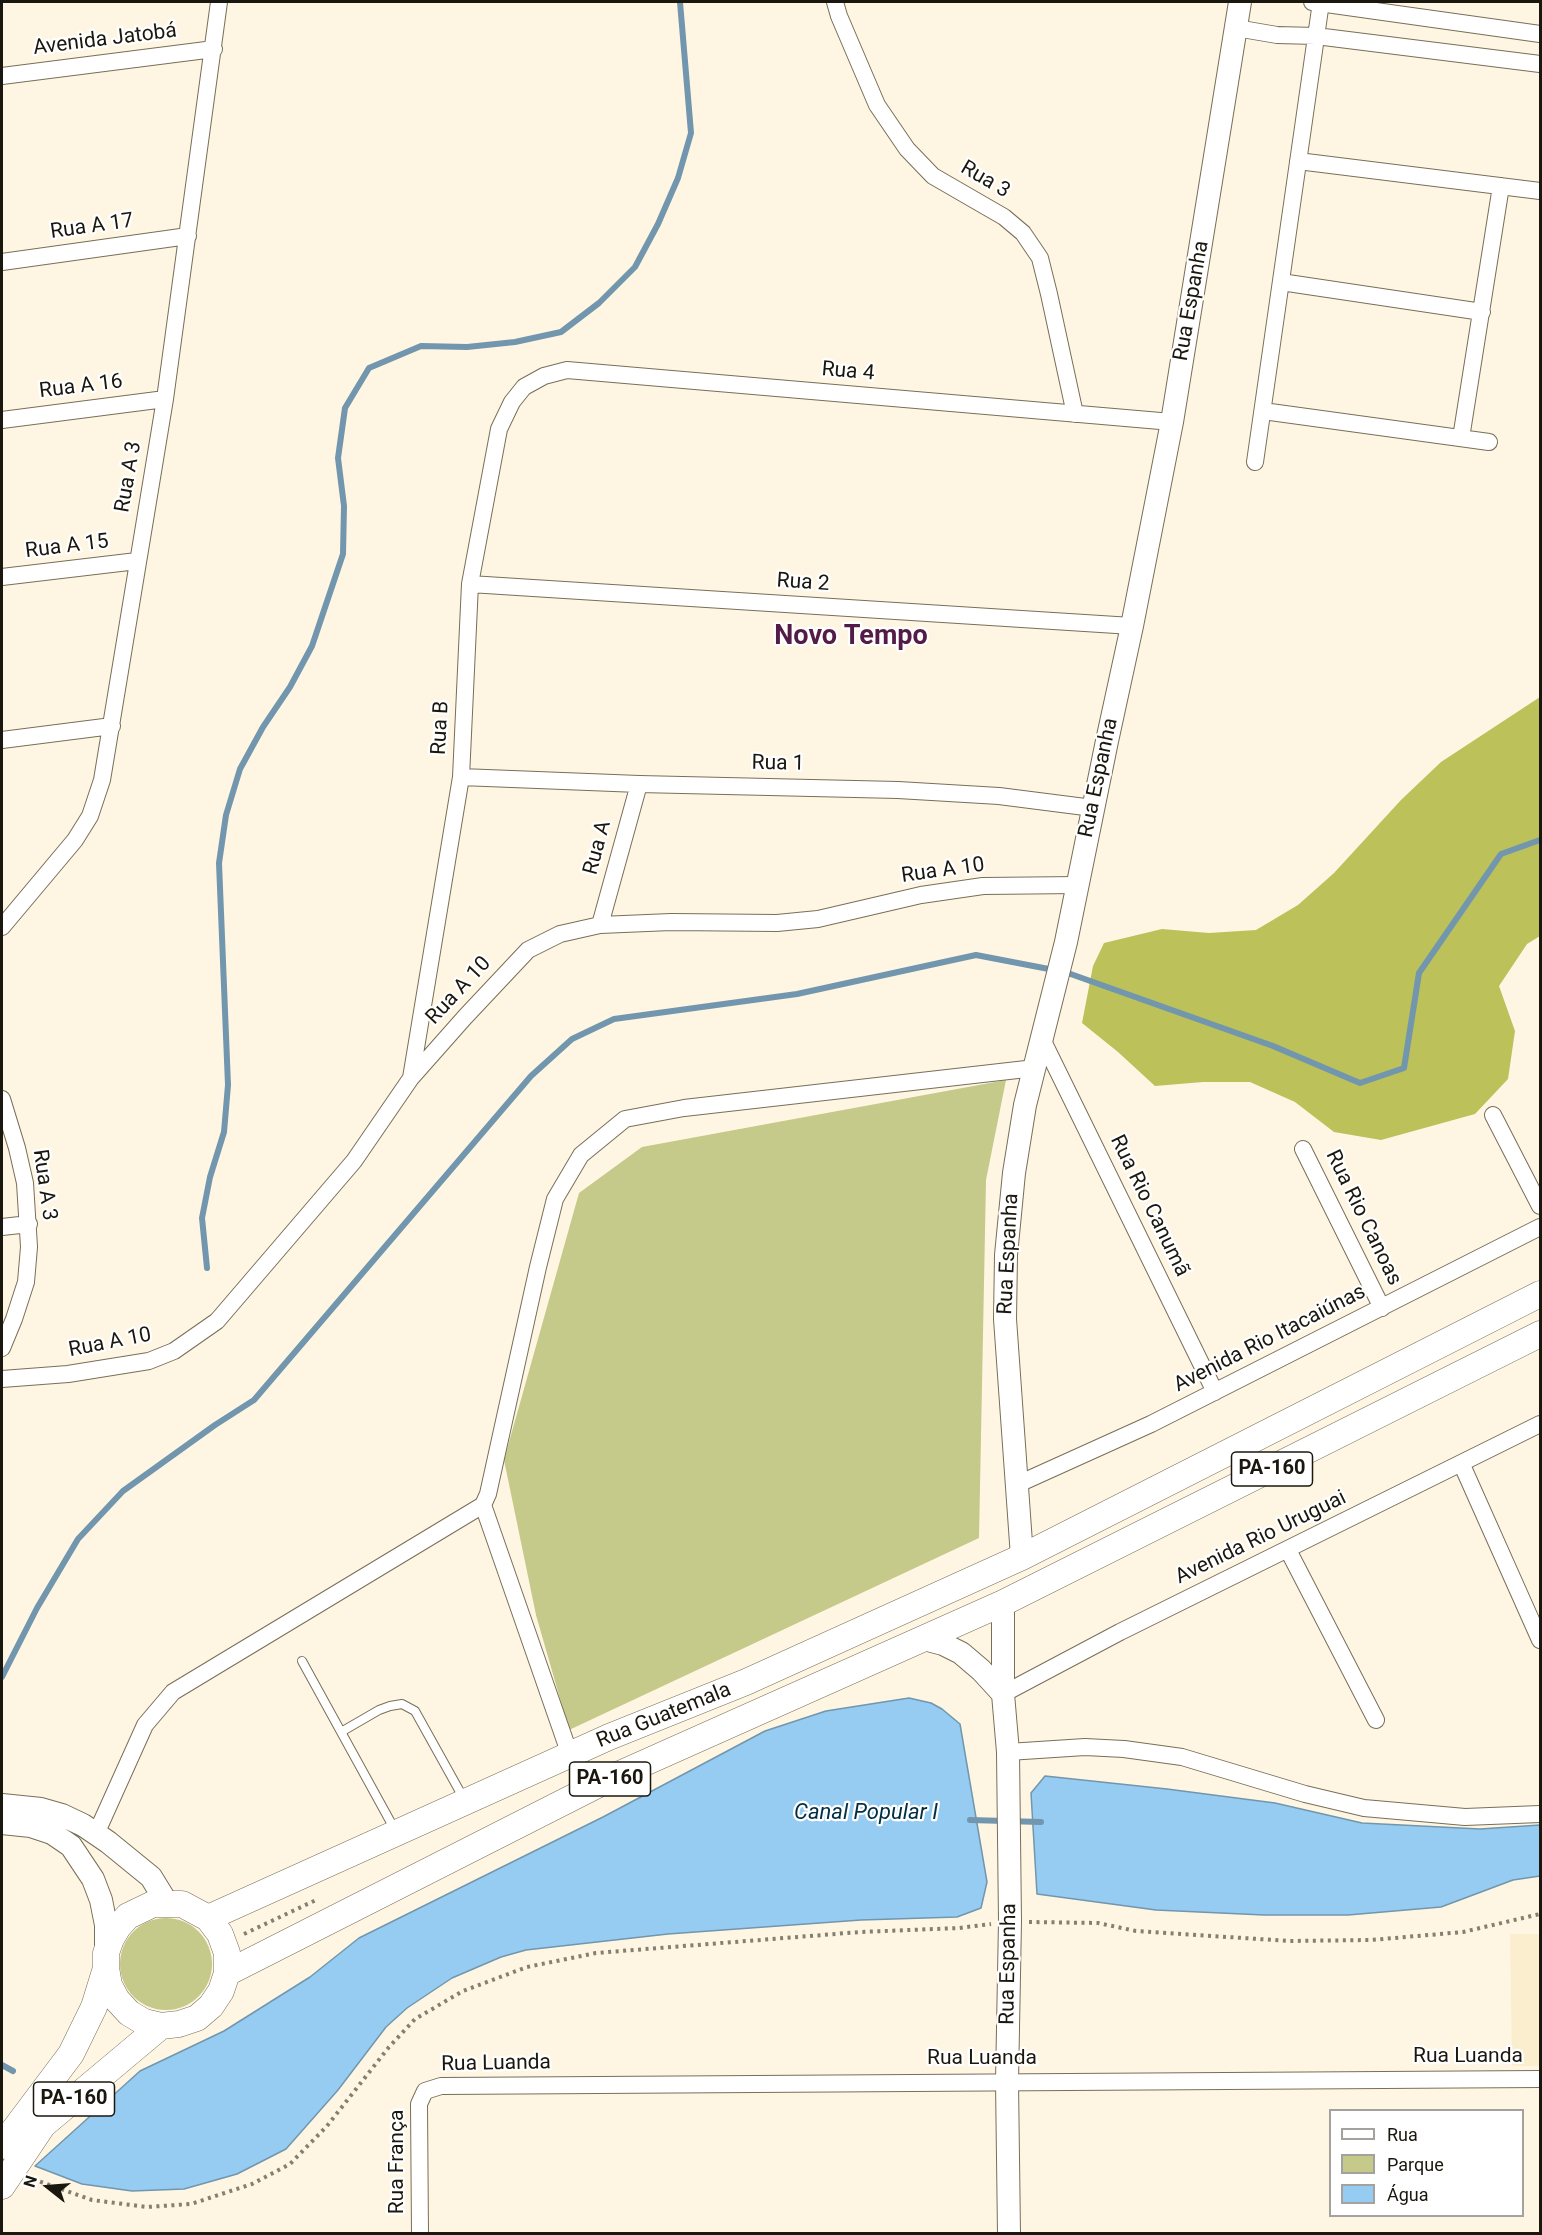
<!DOCTYPE html>
<meta charset="utf-8">
<style>
body{margin:0}
#map{position:relative;width:1542px;height:2235px;overflow:hidden;background:#fef6e2;font-family:Roboto,sans-serif}
canvas{display:block}
.frame{position:absolute;inset:0;border:3px solid #1a170e;pointer-events:none}
.legend{position:absolute;left:1329px;top:2109px;width:195px;height:108px;box-sizing:border-box;background:#fff;border:2px solid #a3a29f;margin:0;padding:8px 10px;list-style:none;font-size:18px;color:#1a170e}
.legend li{display:flex;align-items:center;gap:12px;height:30px}
.legend b{width:30px;border:2px solid #a3a29f}
.north{position:absolute;left:18px;top:2157px;width:60px;height:60px;-webkit-text-stroke:4px #fff;paint-order:stroke;rotate:287deg;font-size:16px;font-weight:700;line-height:24px;text-align:center;color:#1a170e}
.north::after{content:'';display:block;margin:auto;width:21px;height:27px;background:#1a170e;clip-path:polygon(50% 0,100% 100%,50% 72%,0 100%)}
</style>
<div id="map">
<canvas width="1542" height="2235"></canvas>
<div class="frame"></div>
<ul class="legend">
<li><b style="height:8px;background:#fff"></b>Rua</li>
<li><b style="height:16px;background:#c5c989"></b>Parque</li>
<li><b style="height:16px;background:#96ccf1"></b>Água</li>
</ul>
<div class="north">N</div>
</div>
<script>
const ctx = document.querySelector('canvas').getContext('2d');
ctx.lineJoin = 'round';
function paint(path, color) {
  ctx.fillStyle = color;
  ctx.fill(path, 'evenodd');
}
function shape(rows) {
  const path = new Path2D();
  for (const r of rows) {
    if (r.length === 3) {
      path.moveTo(r[0] + r[2], r[1]);
      path.arc(r[0], r[1], r[2], 0, 2 * Math.PI);
      continue;
    }
    path.moveTo(r[0], r[1]);
    for (let i = 2; i < r.length; i += 2) path.lineTo(r[i], r[i + 1]);
  }
  return path;
}
function strokePath(path, color, width, dash) {
  ctx.strokeStyle = color;
  ctx.lineWidth = width;
  ctx.lineCap = dash ? 'butt' : 'round';
  ctx.setLineDash(dash || []);
  ctx.stroke(path);
}
function write(font, color, halo, rows, align = 'center') {
  ctx.font = font + ' Roboto,sans-serif';
  ctx.lineWidth = 4.5;
  ctx.setLineDash([]);
  ctx.textBaseline = 'middle';
  ctx.strokeStyle = halo;
  ctx.fillStyle = color;
  for (const [text, x, y, turn = 0] of rows) {
    ctx.save();
    ctx.translate(x, y);
    ctx.rotate((+turn || 0) * Math.PI / 180);
    ctx.textAlign = isNaN(turn) ? turn : align;
    if (halo) ctx.strokeText(text, 0, 0);
    ctx.fillText(text, 0, 0);
    ctx.restore();
  }
}
paint(shape([
 [1510,1934,1540,1934,1540,2066,1512,2066]
]), '#fbeece');
paint(shape([
 [1006,1080,986,1180,979,1538,569,1730,536,1615,504,1460,579,1193,642,1147],
 [166,1964,46]
]), '#c5c989');
paint(shape([
 [1540,697,1540,936,1527,944,1499,986,1515,1031,1508,1079,1475,1114,1381,1140,1334,1132,1295,1102,1250,1082,1203,1082,1155,1086,1118,1052,1082,1023,1093,966,1104,943,1162,929,1209,933,1256,930,1298,905,1334,873,1401,800,1441,762]
]), '#bcc15a');
const water = shape([
 [909,1698,931,1703,942,1709,960,1724,987,1882,981,1908,957,1917,861,1920,668,1934,526,1950,501,1957,452,1978,407,2008,386,2027,338,2090,286,2149,237,2174,184,2189,132,2191,82,2184,35,2166,140,2071,224,2031,310,1977,359,1938,603,1817,765,1731,826,1711,909,1698],
 [1045,1776,1167,1789,1275,1803,1362,1823,1480,1829,1540,1825,1540,1876,1513,1880,1441,1907,1348,1915,1264,1915,1156,1910,1037,1894,1031,1793,1045,1776]
]);
paint(water, '#96ccf1');
strokePath(water, '#7196ad', 1.5);
strokePath(shape([
 [1065,972,1273,1046,1360,1083,1404,1068,1419,973,1501,854,1540,840],
 [207,1268,202,1218,210,1177,224,1132,228,1085,219,863,226,815,240,769,263,727,290,687,312,646,343,554,344,506,338,458,345,408,369,368,421,346,467,347,515,342,561,332,599,303,635,267,658,224,678,178,691,133,680,2],
 [2,1677,37,1608,78,1539,123,1491,215,1425,254,1400,531,1076,572,1039,614,1019,797,994,976,955,1054,970],
 [970,1820,1041,1822],
 [2,2065,13,2071]
]), '#7196ad', 6);
const lane = shape([
 [302,1661,395,1830],
 [341,1732,379,1710,390,1706,402,1704,415,1711,464,1799]
]);
const street = shape([
 [835,2,839,16,877,105,907,149,933,176,1004,217,1023,233,1040,258,1049,294,1075,414],
 [1312,2,1540,34],
 [1236,28,1277,35,1316,36,1540,64],
 [2,76,214,49],
 [1298,161,1540,191],
 [2,262,188,236],
 [1281,282,1482,312],
 [1263,411,1489,442],
 [2,420,165,399],
 [1461,438,1501,186],
 [1255,462,1321,2],
 [2,577,137,561],
 [470,584,1132,626],
 [2,740,112,726],
 [461,777,639,784,898,790,999,796,1093,808],
 [600,925,639,784],
 [2,927,75,840,90,816,102,780,165,399,219,2],
 [1042,1039,1215,1392],
 [411,1078,461,777,470,584,499,429,512,402,524,387,544,376,567,370,1172,422],
 [2,1099,17,1148,25,1183,29,1247,26,1282,14,1319,2,1348],
 [1493,1115,1540,1206],
 [1303,1149,1382,1308],
 [2,1227,29,1224],
 [2,1379,68,1374,149,1361,174,1351,217,1321,354,1161,411,1078,465,1017,528,950,560,934,600,925,671,922,777,923,818,919,921,895,983,886,1078,885],
 [1462,1465,1540,1640],
 [1016,1485,1151,1424,1540,1227],
 [483,1505,570,1755],
 [1288,1550,1376,1720],
 [1003,1694,1120,1632,1540,1424],
 [1008,1752,1085,1747,1124,1749,1182,1757,1305,1794,1364,1808,1465,1817,1540,1814],
 [96,1834,145,1725,173,1692,483,1505,488,1494,538,1267,555,1199,581,1155,625,1119,684,1108,1035,1068],
 [420,2234,419,2104,425,2091,441,2086,1540,2079]
]);
const secondary = shape([
 [1022,1557,1005,1319,1006,1255,1014,1173,1025,1105,1066,942,1107,741,1132,626,1172,422,1240,2],
 [1003,1603,1003,1694,1008,1752,1010,1921,1007,2082,1009,2234],
 [924,1639,943,1644,961,1653,981,1670,1003,1694],
 [2,1805,41,1809,62,1815,83,1825,108,1842,151,1877,167,1903],
 [2,1823,31,1826,52,1833,71,1846,93,1879,101,1900,106,1925,106,1953]
]);
const primary = shape([
 [208,1918,609,1737,746,1682,1022,1557,1540,1294],
 [227,1973,613,1777,1003,1603,1540,1334],
 [2,2146,71,2054,94,2007,106,1968,106,1953,111,1939,118,1927,128,1916,153,1904,182,1904,208,1918,220,1934,227,1953,227,1973,221,1991,211,2006,197,2018,179,2024,161,2026,144,2022,129,2013,117,2000,109,1985,106,1968],
 [2,2186,43,2125,161,2026]
]);
strokePath(lane, '#786f59', 10);
strokePath(street, '#786f59', 18);
strokePath(secondary, '#786f59', 24);
strokePath(primary, '#786f59', 27);
strokePath(shape([
 [1029,1922,1098,1923,1136,1931,1289,1941,1371,1940,1463,1932,1540,1914],
 [244,1934,316,1900],
 [33,2179,92,2200,147,2207,191,2204,252,2184,290,2164,327,2126,389,2047,415,2019,463,1991,527,1967,596,1953,860,1932,959,1928,991,1924]
]), '#857f71', 4, [3, 4.5]);
strokePath(lane, '#fff', 8);
strokePath(street, '#fff', 16);
strokePath(secondary, '#fff', 22);
strokePath(primary, '#fff', 26);
for (const [x, y, w] of [
 [1272,1469,81],
 [610,1779,81],
 [74,2099,81]
]) {
  const box = new Path2D();
  box.roundRect(x - w / 2, y - 17, w, 34, 4.5);
  ctx.fillStyle = '#fff';
  ctx.fill(box);
  strokePath(box, '#1a170e', 1.5);
}
write('bold 20px', '#1a170e', null, [
 ["PA-160",1272,1469],
 ["PA-160",610,1779],
 ["PA-160",74,2099]
]);
write('21px', '#1a170e', '#fff', [
 ["Avenida Jatobá",105,40,-7],
 ["Rua 3",985,180,30],
 ["Rua A 17",92,227,-8],
 ["Rua Espanha",1192,301,-80],
 ["Rua 4",848,372,5],
 ["Rua A 16",81,387,-7],
 ["Rua A 3",129,477,-80],
 ["Rua A 15",67,547,-7],
 ["Rua 2",803,583,4],
 ["Rua B",441,728,-87],
 ["Rua 1",778,764,1],
 ["Rua Espanha",1099,778,-78],
 ["Rua A",598,848,-75],
 ["Rua A 10",943,871,-8],
 ["Rua A 10",459,991,-47],
 ["Rua A 3",44,1185,82],
 ["Rua Rio Canumã",1149,1206,64],
 ["Rua Rio Canoas",1363,1218,64],
 ["Rua Espanha",1009,1254,-87],
 ["Avenida Rio Itacaiúnas",1270,1339,-27],
 ["Rua A 10",110,1343,-11],
 ["Avenida Rio Uruguai",1261,1538,-26],
 ["Rua Guatemala",664,1716,-22],
 ["Rua Espanha",1009,1964,-89],
 ["Rua Luanda",1468,2057],
 ["Rua Luanda",982,2059],
 ["Rua Luanda",496,2064,-1],
 ["Rua França",398,2162,-90]
]);
write('italic 22px', '#012e45', '#fff', [
 ["Canal Popular I",866,1813]
]);
write('bold 27px', '#531c47', '#fff', [
 ["Novo Tempo",851,637]
]);
</script>
